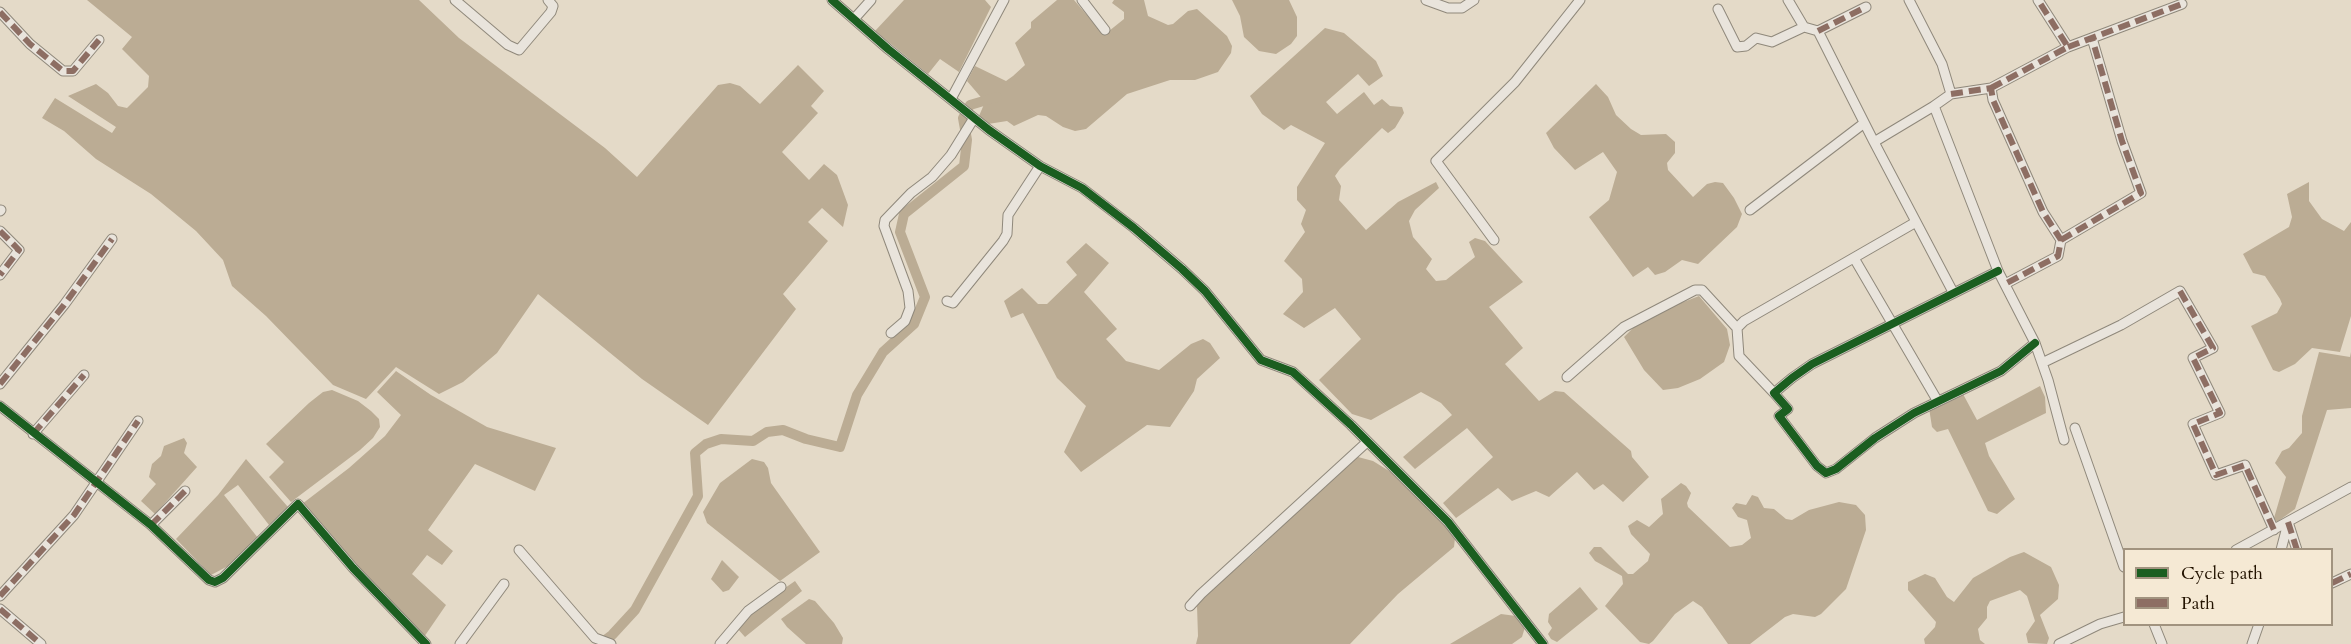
<!DOCTYPE html>
<style>
body{margin:0}
#map{position:relative;width:2351px;height:644px;overflow:hidden;background:#e4dac8;font-family:Cardo,serif}
canvas{display:block}
.legend{position:absolute;left:2123px;top:548px;width:210px;height:78px;box-sizing:border-box;background:#f5e9d4;border:2px solid #a1937f;margin:0;padding:8px 10px;list-style:none;font-size:18px;color:#231300}
.legend li{display:flex;align-items:center;gap:12px;height:30px}
.legend b{width:30px;border:2px solid #a1937f}
</style>
<div id="map">
<canvas width="2351" height="644"></canvas>
<ul class="legend">
<li><b style="height:8px;background:#1b5e20"></b>Cycle path</li>
<li><b style="height:8px;background:#8d6e63"></b>Path</li>
</ul>
</div>
<script>
const ctx = document.querySelector('canvas').getContext('2d');
ctx.lineJoin = 'round';
function paint(path, color) {
  ctx.fillStyle = color;
  ctx.fill(path, 'evenodd');
}
function shape(rows) {
  const path = new Path2D();
  for (const r of rows) {
    path.moveTo(r[0], r[1]);
    for (let i = 2; i < r.length; i += 2) path.lineTo(r[i], r[i + 1]);
  }
  return path;
}
function strokePath(path, color, width, dash) {
  ctx.strokeStyle = color;
  ctx.lineWidth = width;
  ctx.lineCap = dash ? 'butt' : 'round';
  ctx.setLineDash(dash || []);
  ctx.stroke(path);
}
paint(shape([
 [87,0,419,0,459,38,605,148,637,177,718,85,730,83,740,86,760,104,798,65,824,91,811,106,818,113,782,152,809,180,824,164,837,175,848,205,843,227,822,208,808,222,828,241,783,294,796,309,708,425,642,379,538,294,497,353,463,382,439,394,396,367,366,399,333,385,266,316,232,286,223,260,196,231,151,194,96,159,64,131,42,118,55,98,112,133,116,127,68,96,96,84,108,93,118,106,127,108,148,87,149,76,122,49,132,37],
 [904,0,985,0,991,7,959,72,940,59,928,74,875,31],
 [1057,0,1074,0,1104,35,1124,19,1124,12,1112,3,1114,0,1144,0,1148,16,1168,25,1173,24,1188,11,1197,9,1227,36,1232,46,1231,53,1218,72,1195,80,1170,80,1127,94,1086,129,1075,131,1063,127,1046,116,1038,115,1014,126,1007,121,988,124,979,116,985,102,967,81,975,66,1006,81,1013,76,1025,65,1015,43,1031,28,1031,22],
 [1232,0,1289,0,1297,17,1297,36,1291,44,1276,54,1259,51,1244,37,1240,16],
 [1325,28,1344,33,1358,45,1376,61,1383,76,1369,86,1358,74,1326,102,1337,114,1364,92,1374,105,1382,99,1390,106,1402,107,1404,113,1395,128,1388,133,1382,128,1340,169,1335,176,1341,186,1339,200,1366,230,1398,202,1436,182,1439,188,1415,210,1409,221,1413,237,1432,259,1426,269,1436,281,1446,280,1475,257,1469,242,1475,238,1485,241,1523,282,1489,307,1523,348,1505,364,1539,401,1555,391,1564,392,1631,451,1632,457,1649,477,1623,502,1603,484,1594,490,1577,472,1549,497,1536,491,1512,501,1498,488,1456,518,1443,503,1493,457,1467,428,1415,469,1403,457,1452,415,1441,403,1421,392,1371,420,1352,414,1319,380,1361,339,1335,308,1304,328,1283,314,1303,292,1302,279,1284,261,1305,232,1301,224,1306,210,1297,200,1297,187,1325,143,1291,125,1284,130,1262,114,1250,96],
 [1596,84,1608,97,1616,115,1631,129,1641,135,1666,134,1675,142,1675,153,1667,163,1668,170,1693,197,1707,184,1715,182,1723,183,1734,198,1742,214,1737,227,1698,264,1682,260,1665,272,1655,275,1648,267,1633,277,1589,217,1609,200,1617,172,1603,152,1575,170,1554,148,1546,133],
 [2309,182,2309,201,2322,219,2344,231,2351,222,2351,316,2340,352,2312,348,2295,364,2279,372,2273,370,2251,326,2277,313,2282,304,2280,299,2265,276,2253,273,2243,254,2289,227,2292,217,2287,194],
 [1086,243,1109,263,1084,292,1117,329,1106,339,1126,361,1159,370,1191,344,1203,339,1210,343,1220,358,1197,379,1194,391,1170,427,1147,425,1081,472,1064,452,1086,406,1057,378,1023,313,1011,318,1004,301,1022,288,1038,304,1047,304,1077,275,1066,262],
 [1699,296,1727,329,1730,345,1724,362,1700,379,1678,388,1663,390,1644,370,1624,337,1634,327,1671,307],
 [2319,352,2350,357,2351,352,2351,408,2327,410,2295,509,2277,522,2274,518,2286,477,2275,463,2282,451,2289,448,2302,433,2302,416],
 [396,371,431,395,487,427,556,448,535,491,475,464,428,530,453,551,442,565,427,555,412,574,446,605,424,637,368,580,302,504,349,468,385,436,401,415,377,392],
 [2040,386,2045,397,2046,413,1985,443,1989,456,2015,499,1997,514,1988,511,1948,429,1937,432,1932,427,1929,408,1963,394,1977,420],
 [332,390,358,401,371,411,379,419,380,427,373,438,360,450,291,502,269,477,284,462,266,444,309,403,323,392],
 [184,438,187,443,184,453,197,467,155,514,141,501,156,484,149,477,152,464,161,456,164,446],
 [1358,457,1373,461,1394,474,1449,528,1455,538,1454,547,1398,594,1350,644,1196,644,1198,636,1197,606,1201,599,1253,554,1349,462],
 [246,459,288,507,269,525,238,485,224,495,258,538,230,565,211,575,176,539,218,495],
 [752,459,764,462,768,468,771,483,820,552,780,581,707,523,703,512,720,483],
 [1681,483,1686,486,1691,493,1687,503,1688,507,1730,547,1742,545,1751,538,1747,520,1738,517,1732,508,1736,503,1746,505,1752,495,1758,497,1764,508,1774,509,1786,519,1792,520,1809,510,1839,502,1856,505,1865,515,1866,530,1846,589,1821,614,1815,617,1793,614,1785,617,1750,644,1728,644,1702,607,1693,601,1675,614,1653,641,1649,644,1640,642,1605,606,1623,584,1622,576,1595,561,1589,553,1594,547,1601,547,1628,574,1633,574,1648,561,1650,554,1631,534,1628,526,1637,520,1649,527,1663,514,1661,499],
 [2024,552,2051,567,2059,585,2058,599,2040,615,2049,638,2047,644,2028,643,2026,634,2035,621,2027,596,2020,590,1990,601,1987,607,1987,618,1978,629,1980,640,1985,644,1925,644,1924,639,1935,627,1936,622,1908,590,1908,582,1925,574,1935,578,1947,597,1954,602,1973,578,2010,557],
 [722,560,739,577,729,590,723,592,711,579],
 [795,581,802,591,745,637,737,628,762,604],
 [1580,587,1598,609,1557,642,1551,639,1548,634,1552,628,1548,622,1549,614],
 [809,599,815,601,834,623,843,638,842,644,806,644,787,627,781,619],
 [1501,614,1516,616,1525,627,1522,637,1512,644,1450,644]
]), '#bbac94');
strokePath(shape([
 [600,644,612,635,635,610,698,496,695,453,706,444,721,439,753,441,767,432,783,430,806,439,840,447,857,395,883,352,914,324,925,297,900,232,904,214,964,166,967,140,963,118,970,105,997,97]
]), '#bbac94', 10);
const minor = shape([
 [455,0,508,45,519,50,551,12,553,6,548,0],
 [832,0,888,49,989,130,1040,166,1082,188,1134,228,1182,269,1205,291,1261,360,1293,372,1351,425,1448,522,1543,644],
 [1082,0,1105,30],
 [1426,0,1448,8,1462,8,1474,0],
 [1788,0,1804,27,1818,31,1874,142,1934,106],
 [1909,0,1942,64,1951,94,1934,106,1998,271,2035,343,2048,380,2064,440],
 [1718,9,1737,47,1746,46,1756,38,1772,42,1804,27],
 [0,12,30,44,63,71,73,71,99,40],
 [854,19,871,0],
 [1818,31,1866,7],
 [2068,47,2182,4],
 [1991,88,2068,47,2038,0],
 [1951,94,1991,88,1993,100,2043,212,2061,240,2058,256,2005,284],
 [951,99,1004,0],
 [1874,142,1953,292],
 [1750,210,1863,124],
 [0,211,1,210],
 [0,231,19,250,0,275],
 [1494,240,1436,161,1515,82,1580,0],
 [2061,240,2141,193,2122,141,2092,38],
 [1854,258,1937,400],
 [1998,271,1812,364,1792,378,1774,393,1788,409,1779,416,1817,466,1826,473,1836,469,1875,438,1914,413,2001,371,2035,343],
 [947,301,953,303,1003,241,1007,234,1008,215,1040,166],
 [891,333,905,321,910,308,908,291,884,226,885,220,911,193,932,177,951,155,974,118],
 [2042,363,2121,325,2180,291,2213,348,2193,358,2220,413,2193,424,2216,475,2245,465,2274,530],
 [1567,377,1624,327,1695,290,1702,290,1737,328],
 [0,384,64,305,112,239],
 [1774,393,1739,356,1737,328,1744,321,1916,222],
 [0,406,151,525,209,580,215,582,223,578,298,504,353,568,426,644],
 [2075,428,2124,567],
 [33,434,84,375],
 [2288,522,2297,550],
 [151,525,185,491],
 [519,550,595,638,611,644],
 [2236,550,2351,487],
 [2281,550,2288,523],
 [2332,583,2351,574],
 [0,596,74,515,138,421],
 [1190,606,1201,594,1367,442],
 [0,609,41,644],
 [2154,624,2162,644],
 [460,644,504,584],
 [720,644,748,611,781,587],
 [2059,644,2100,624,2124,617],
 [2252,644,2259,624]
]);
strokePath(minor, '#8f887b', 11);
strokePath(minor, '#e9e4dc', 9);
strokePath(shape([
 [0,12,30,44,63,71,73,71,99,40],
 [1818,31,1866,7],
 [2068,47,2182,4],
 [1991,88,2068,47,2038,0],
 [1951,94,1991,88,1993,100,2043,212,2061,240,2058,256,2005,284],
 [0,231,19,250,0,275],
 [2061,240,2141,193,2122,141,2092,38],
 [2180,291,2213,348,2193,358,2220,413,2193,424,2216,475,2245,465,2274,530],
 [0,384,64,305,112,239],
 [33,434,84,375],
 [2288,522,2297,550],
 [151,525,185,491],
 [2332,583,2351,574],
 [0,596,74,515,138,421],
 [0,609,41,644]
]), '#8d6e63', 6, [12, 6]);
strokePath(shape([
 [832,0,888,49,989,130,1040,166,1082,188,1134,228,1182,269,1205,291,1261,360,1293,372,1351,425,1448,522,1543,644],
 [1998,271,1812,364,1792,378,1774,393,1788,409,1779,416,1817,466,1826,473,1836,469,1875,438,1914,413,2001,371,2035,343],
 [0,406,151,525,209,580,215,582,223,578,298,504,353,568,426,644]
]), '#1b5e20', 8);
</script>
